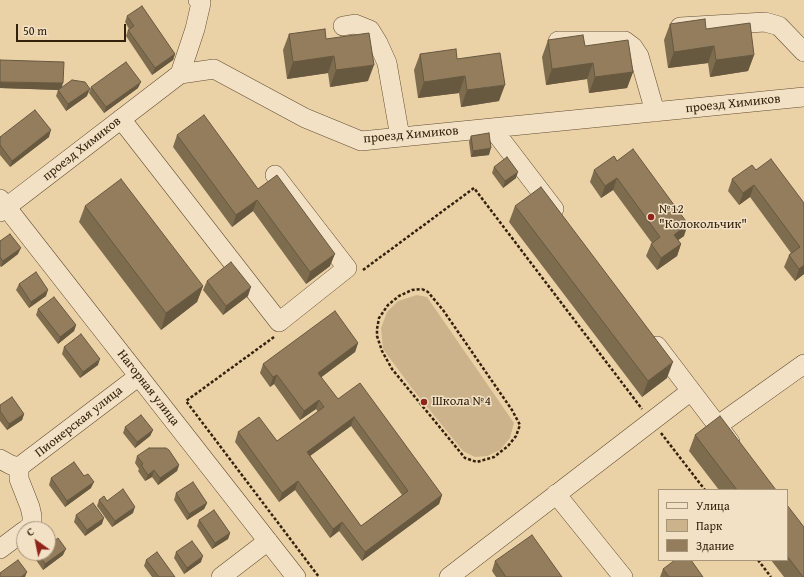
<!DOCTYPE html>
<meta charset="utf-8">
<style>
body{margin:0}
#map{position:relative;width:804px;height:577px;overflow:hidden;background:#ebd1a6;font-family:"Gentium Book Plus",serif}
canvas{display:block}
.legend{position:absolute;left:658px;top:489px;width:130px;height:72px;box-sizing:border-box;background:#f2e1c5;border:1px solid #a6947b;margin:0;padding:5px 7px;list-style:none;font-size:12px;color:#33210b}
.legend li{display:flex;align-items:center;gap:8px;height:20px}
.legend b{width:20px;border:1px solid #a6947b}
.north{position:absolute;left:16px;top:521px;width:40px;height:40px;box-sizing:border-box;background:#f2e1c5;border:1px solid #a6947b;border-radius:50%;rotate:327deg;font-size:11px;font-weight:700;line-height:16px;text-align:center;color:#33210b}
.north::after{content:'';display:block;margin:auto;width:14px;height:18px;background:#8f2418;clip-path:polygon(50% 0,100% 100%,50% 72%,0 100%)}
.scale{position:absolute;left:16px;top:24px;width:110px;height:18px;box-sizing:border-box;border:2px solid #33210b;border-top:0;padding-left:5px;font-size:12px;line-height:14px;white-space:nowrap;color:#33210b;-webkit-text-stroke:3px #f2e1c5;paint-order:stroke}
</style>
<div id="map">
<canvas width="804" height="577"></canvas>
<ul class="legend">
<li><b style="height:5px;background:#f2e1c5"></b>Улица</li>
<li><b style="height:11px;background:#ccb38c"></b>Парк</li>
<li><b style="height:11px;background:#937d5c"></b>Здание</li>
</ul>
<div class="north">С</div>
<div class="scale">50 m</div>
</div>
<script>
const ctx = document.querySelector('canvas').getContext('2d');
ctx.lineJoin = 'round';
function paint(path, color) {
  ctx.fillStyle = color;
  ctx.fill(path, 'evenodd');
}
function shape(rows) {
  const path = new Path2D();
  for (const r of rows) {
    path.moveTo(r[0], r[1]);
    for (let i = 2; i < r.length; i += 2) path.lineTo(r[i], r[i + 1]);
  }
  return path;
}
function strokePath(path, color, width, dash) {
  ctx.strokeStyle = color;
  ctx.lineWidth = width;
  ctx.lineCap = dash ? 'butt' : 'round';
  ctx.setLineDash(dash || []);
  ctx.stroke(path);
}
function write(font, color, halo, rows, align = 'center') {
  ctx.font = font + ' "Gentium Book Plus",serif';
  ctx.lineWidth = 3;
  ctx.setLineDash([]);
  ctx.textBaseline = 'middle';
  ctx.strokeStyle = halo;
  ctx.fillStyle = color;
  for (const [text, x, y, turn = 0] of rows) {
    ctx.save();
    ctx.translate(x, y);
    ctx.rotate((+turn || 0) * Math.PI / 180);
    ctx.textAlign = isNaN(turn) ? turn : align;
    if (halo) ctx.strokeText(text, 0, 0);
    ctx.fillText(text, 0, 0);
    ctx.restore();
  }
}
paint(shape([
 [417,295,427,297,514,423,510,438,500,450,487,456,475,457,463,451,411,387,383,349,381,328,387,312,398,301]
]), '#ccb38c');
const minor = shape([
 [343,26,355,24,370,30,378,43,387,63,400,137],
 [680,27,765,22,779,26,804,52],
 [558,41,625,41,633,47,639,56,655,112],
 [180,74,195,29,201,3,198,0],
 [121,119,279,322,347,268,275,175],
 [492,128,554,209],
 [0,199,296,577],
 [0,212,180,74,214,69,305,118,361,141,804,97],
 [657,346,730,442],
 [717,426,804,364],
 [0,459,11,465,19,467,139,376],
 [19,467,19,479,30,507,32,516,32,525,27,529],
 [556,494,623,577],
 [0,549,24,531],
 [221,577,268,541],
 [449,577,691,391]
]);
strokePath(minor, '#614d32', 20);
strokePath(shape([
 [363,270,474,188,642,409],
 [422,289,428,292,443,310,512,410,520,425,516,436,508,446,494,457,477,462,465,458,392,369,382,351,377,336,377,329,379,318,388,305,399,296,412,290,422,289],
 [274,337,186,401,319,577],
 [661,433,705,490],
 [758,560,771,577]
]), '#33210b', 2.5, [3, 2]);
strokePath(minor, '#f2e1c5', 19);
paint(shape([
 [127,16,175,54,173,60,152,75,126,36,128,30,129,29,125,22],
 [670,24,706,29,754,55,748,71,710,77,708,63,668,68,664,40],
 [289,34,326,39,368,81,330,87,328,73,287,79,283,50],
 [548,40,585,46,633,72,627,88,589,93,587,79,546,85,542,57],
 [420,54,457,59,499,101,461,107,459,93,418,98,414,70],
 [62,87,87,96,66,111,56,96,58,90,0,88],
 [91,87,138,88,104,113,89,93],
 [177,135,258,189,330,266,306,284,253,211,232,227,173,147],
 [471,136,489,155,471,157,469,142],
 [0,137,49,137,10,167,0,155],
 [617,161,684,236,678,240,681,244,677,256,657,270,646,256,651,244,652,243,613,190,601,198,590,182,594,170],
 [494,167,516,178,503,188,492,173],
 [756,170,804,203,804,274,795,281,784,267,789,255,791,253,750,197,739,205,728,191,732,179],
 [85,206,203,286,197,302,161,330,79,222],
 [515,206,667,378,642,397,509,222],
 [0,241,18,254,1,267,0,266],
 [207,281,248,296,223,315,203,290],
 [19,284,46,296,29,308,16,290],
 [38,309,76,325,74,331,58,344,36,315],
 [358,343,355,352,321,377,338,399,442,495,439,504,362,561,339,531,330,538,295,490,279,502,235,442,238,432,277,441,318,412,316,409,300,420,274,384,270,387,260,373,263,364],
 [351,426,402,495,361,526,310,456],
 [64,347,98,365,80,378,62,354],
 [0,405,24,414,22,420,7,430,0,421],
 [125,427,153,430,150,436,135,448,123,433],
 [695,435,776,490,719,490,689,451],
 [137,456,179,465,177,471,158,485,152,477,145,481,138,471,139,469,135,463],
 [84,476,91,488,65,507,49,485,51,478],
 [176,493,207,503,204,509,187,520,174,500],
 [99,500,107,501,133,513,112,527,97,506],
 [787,505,804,577,784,577,771,560,787,560],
 [76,515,102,524,85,536,74,522],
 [199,520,230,533,228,539,212,549,197,526],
 [54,541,63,555,43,570,31,553,48,553],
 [176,552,201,562,184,574,174,558],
 [146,560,175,577,152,577,144,566],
 [495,561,562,577,496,577,492,571],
 [663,569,703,577,660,577]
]), '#7e6c4f');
paint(shape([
 [714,46,708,63,668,68,674,52],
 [175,54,173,60,152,75,155,68],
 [754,55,748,71,710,77,716,60],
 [334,56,328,73,287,79,293,62],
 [593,63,587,79,546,85,552,69],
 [374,65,368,81,330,87,336,70],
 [633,72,627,88,589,93,595,77],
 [465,76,459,93,418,98,424,82],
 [0,82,63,83,61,90,0,88],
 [141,82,138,88,104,113,106,107],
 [505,85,499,101,461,107,467,90],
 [90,89,87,96,66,111,68,104],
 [51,130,49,137,10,167,12,161],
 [491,148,489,155,471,157,473,151],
 [518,172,516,178,503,188,505,181],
 [617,178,613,190,601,198,605,186],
 [754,185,750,197,739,205,743,193],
 [257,200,253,211,232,227,236,215],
 [688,224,684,236,670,246,674,235],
 [681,244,677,256,657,270,661,258],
 [21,248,18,254,1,267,3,261],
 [335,254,330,266,306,284,310,272],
 [804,265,804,274,795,281,799,269],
 [203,286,197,302,161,330,166,313],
 [251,287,248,296,223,315,226,306],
 [48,290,46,296,29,308,31,302],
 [76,325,74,331,58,344,60,337],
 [358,343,355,352,315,382,318,373],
 [100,359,98,365,80,378,83,372],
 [673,362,667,378,642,397,648,381],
 [277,375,274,384,270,387,273,377],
 [319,400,316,409,300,420,304,411],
 [24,414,22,420,7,430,9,424],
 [354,417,351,426,303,461,307,452],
 [153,430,150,436,135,448,137,442],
 [179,465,177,471,158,485,160,478],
 [154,470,152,477,145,481,148,475],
 [298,481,295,490,279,502,282,493],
 [94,482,91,488,65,507,67,501],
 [442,495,439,504,362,561,365,552],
 [207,503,204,509,187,520,189,514],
 [135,507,133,513,112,527,115,521],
 [104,518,102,524,85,536,87,530],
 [342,522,339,531,330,538,333,529],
 [230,533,228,539,212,549,215,543],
 [66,549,63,555,43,570,45,564],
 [203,556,201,562,184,574,187,568],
 [27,572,25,577,21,577]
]), '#675840');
const building = shape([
 [142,6,175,54,155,68,128,30,134,26,127,16,142,6],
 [705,19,706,29,750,23,754,55,716,60,714,46,674,52,670,24,705,19],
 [325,29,326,39,369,33,374,65,336,70,334,56,293,62,289,34,325,29],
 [583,35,585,46,628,40,633,72,595,77,593,63,552,69,548,40,583,35],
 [456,49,457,59,500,53,505,85,467,90,465,76,424,82,420,54,456,49],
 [0,60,64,62,63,83,0,82,0,60],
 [126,62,141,82,106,107,91,87,126,62],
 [72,80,85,82,90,89,68,104,58,90,72,80],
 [35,110,51,130,12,161,0,145,0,137,35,110],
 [204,115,258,189,277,175,335,254,310,272,257,200,236,215,177,135,204,115],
 [489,133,491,148,473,151,471,136,489,133],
 [633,149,688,224,674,235,681,244,661,258,651,244,660,237,617,178,605,186,594,170,614,156,617,161,633,149],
 [507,157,518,172,505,181,494,167,507,157],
 [771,159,804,203,804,265,799,269,789,255,800,247,754,185,743,193,732,179,752,165,756,170,771,159],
 [121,179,203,286,166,313,85,206,121,179],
 [541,187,673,362,648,381,515,206,541,187],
 [10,234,21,248,3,261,0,257,0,241,10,234],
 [231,262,251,287,226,306,207,281,231,262],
 [36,272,48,290,31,302,19,284,36,272],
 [54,297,76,325,60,337,38,309,54,297],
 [335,311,358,343,318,373,338,399,360,383,442,495,365,552,342,522,333,529,298,481,282,493,238,432,259,417,277,441,324,407,319,400,304,411,277,375,273,377,263,364,335,311],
 [354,417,408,491,361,526,307,452,354,417],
 [81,334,100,359,83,372,64,347,81,334],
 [12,397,24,414,9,424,0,411,0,405,12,397],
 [141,415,153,430,137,442,125,427,141,415],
 [720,416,776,490,737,490,695,435,720,416],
 [149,448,166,448,169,450,179,465,160,478,154,470,148,475,141,465,143,464,137,456,149,448],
 [74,462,84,476,88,474,94,482,67,501,51,478,74,462],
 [193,482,207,503,189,514,176,493,193,482],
 [123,489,135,507,115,521,99,500,104,496,107,501,123,489],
 [93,503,104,518,87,530,76,515,93,503],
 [787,505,804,527,804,577,803,577,787,556,787,505],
 [214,510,230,533,215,543,199,520,214,510],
 [48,535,49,535,54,541,58,538,66,549,45,564,38,553,48,553,48,535],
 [532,535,562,577,506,577,495,561,532,535],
 [192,541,203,556,187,568,176,552,192,541],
 [157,552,175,577,159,577,146,560,157,552],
 [18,560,27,572,21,577,0,577,0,573,18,560],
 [675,560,691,560,703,577,669,577,663,569,675,560]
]);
paint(building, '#937d5c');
strokePath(building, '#675840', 1);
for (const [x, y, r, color] of [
 [651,217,4,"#8f2418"],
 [424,402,4,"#8f2418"]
]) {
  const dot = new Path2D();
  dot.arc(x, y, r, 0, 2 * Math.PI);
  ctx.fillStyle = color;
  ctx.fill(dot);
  strokePath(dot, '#f2e1c5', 1.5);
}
write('13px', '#33210b', '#f2e1c5', [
 ["проезд Химиков",733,104,-6],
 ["проезд Химиков",411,135,-5],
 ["проезд Химиков",82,149,-38],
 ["Нагорная улица",148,388,52],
 ["Пионерская улица",79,422,-38]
]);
write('13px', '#33210b', '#f2e1c5', [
 ["№12",659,210],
 ["\"Колокольчик\"",659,225],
 ["Школа №4",432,402]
], 'left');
</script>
